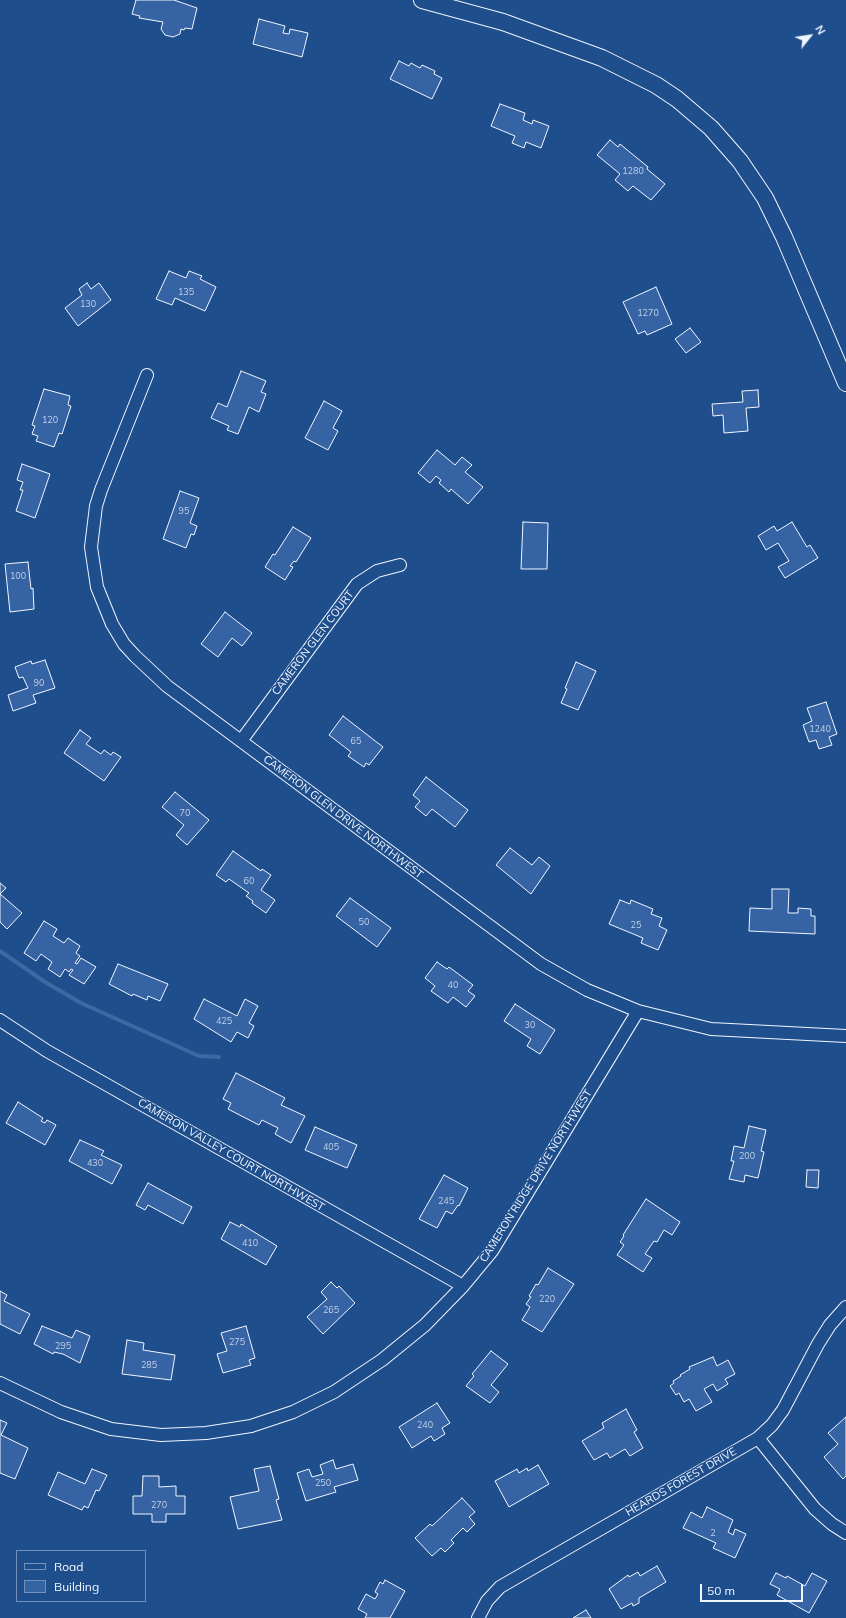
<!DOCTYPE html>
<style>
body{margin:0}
#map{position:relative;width:846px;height:1618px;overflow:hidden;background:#1f4e8c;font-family:Mulish,sans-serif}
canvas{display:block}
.legend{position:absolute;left:16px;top:1550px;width:130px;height:52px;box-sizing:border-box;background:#1f4e8c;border:1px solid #7391ba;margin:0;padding:5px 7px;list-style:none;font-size:12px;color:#f2f6ff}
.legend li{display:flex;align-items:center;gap:8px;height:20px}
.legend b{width:20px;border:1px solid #7391ba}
.north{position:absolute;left:790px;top:16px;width:40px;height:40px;-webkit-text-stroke:3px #1f4e8c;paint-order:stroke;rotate:60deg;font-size:11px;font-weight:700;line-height:16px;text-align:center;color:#f2f6ff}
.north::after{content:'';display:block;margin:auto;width:14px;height:18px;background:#f2f6ff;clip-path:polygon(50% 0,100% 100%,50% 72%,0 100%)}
.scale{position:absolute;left:700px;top:1584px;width:103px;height:18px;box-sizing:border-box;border:2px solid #f2f6ff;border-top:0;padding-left:5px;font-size:12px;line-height:14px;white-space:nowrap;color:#f2f6ff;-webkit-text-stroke:3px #1f4e8c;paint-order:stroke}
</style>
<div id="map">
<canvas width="846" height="1618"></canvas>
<ul class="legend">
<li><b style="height:5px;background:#1f4e8c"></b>Road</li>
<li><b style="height:11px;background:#3563a3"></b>Building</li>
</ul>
<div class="north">N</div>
<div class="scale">50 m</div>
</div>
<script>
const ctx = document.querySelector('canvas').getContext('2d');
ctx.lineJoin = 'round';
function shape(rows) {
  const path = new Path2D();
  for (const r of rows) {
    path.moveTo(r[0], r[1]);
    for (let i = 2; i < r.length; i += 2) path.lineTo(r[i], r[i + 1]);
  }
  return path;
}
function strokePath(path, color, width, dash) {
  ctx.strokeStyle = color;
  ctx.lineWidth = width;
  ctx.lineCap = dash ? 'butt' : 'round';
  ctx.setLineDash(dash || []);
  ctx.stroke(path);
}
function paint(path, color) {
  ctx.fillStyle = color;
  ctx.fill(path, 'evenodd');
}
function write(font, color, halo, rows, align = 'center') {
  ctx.font = font + ' Mulish,sans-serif';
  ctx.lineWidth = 3;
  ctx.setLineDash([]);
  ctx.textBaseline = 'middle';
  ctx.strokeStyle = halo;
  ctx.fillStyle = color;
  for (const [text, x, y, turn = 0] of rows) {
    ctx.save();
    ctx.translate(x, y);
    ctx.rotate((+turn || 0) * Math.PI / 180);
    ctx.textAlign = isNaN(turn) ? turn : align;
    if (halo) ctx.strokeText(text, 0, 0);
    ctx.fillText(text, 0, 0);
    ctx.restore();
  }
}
strokePath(shape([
 [0,951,45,982,81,1003,199,1056,219,1057]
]), '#3b69a3', 4);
const building = shape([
 [136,0,174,0,197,8,192,29,185,28,184,30,181,29,180,34,173,37,165,35,161,29,163,22,139,18,140,16,132,14,136,0],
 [259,19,285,26,283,33,289,34,290,29,308,33,302,57,253,44,259,19],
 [399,61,409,66,411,63,420,68,422,65,435,71,434,74,442,78,432,99,390,79,399,61],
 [500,104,525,113,523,120,532,124,533,120,549,126,541,148,526,142,524,148,512,143,515,136,491,126,500,104],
 [610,140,618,147,620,144,648,167,647,169,665,184,651,200,633,186,628,191,615,180,620,174,597,155,610,140],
 [169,271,186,278,189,271,202,276,200,279,216,287,205,311,175,298,172,305,156,299,169,271],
 [87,283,91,289,99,283,111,300,78,326,65,308,82,295,79,289,87,283],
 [656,287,672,324,647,335,645,331,638,334,623,302,656,287],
 [690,328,701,342,686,353,675,339,690,328],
 [241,371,266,381,261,392,266,394,259,412,249,407,238,434,227,430,229,426,211,418,218,403,227,407,241,371],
 [44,389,70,396,68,405,71,406,62,434,59,433,54,447,36,441,38,436,32,434,35,426,32,425,44,389],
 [758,390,759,407,746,408,748,431,724,433,723,415,713,416,712,404,743,402,742,391,758,390],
 [324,401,342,411,333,428,338,431,328,450,305,438,324,401],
 [437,450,455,465,462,457,472,465,465,472,483,487,468,504,451,489,449,492,439,483,441,480,436,476,430,483,418,473,437,450],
 [22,464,50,474,35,518,16,511,23,490,20,490,23,482,17,480,22,464],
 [180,491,199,498,190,523,197,526,194,535,191,534,186,548,163,539,180,491],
 [523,522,548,523,547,569,521,569,523,522],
 [792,522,807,547,810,545,818,558,785,578,778,567,789,561,778,543,766,550,758,536,774,526,777,531,792,522],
 [293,527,311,538,296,562,294,561,290,566,293,567,285,580,265,567,273,554,275,555,293,527],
 [28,562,31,589,33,588,34,609,10,612,5,564,28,562],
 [225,612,252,633,242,646,232,638,218,657,201,644,225,612],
 [45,660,55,688,33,695,36,703,13,711,8,695,28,688,23,677,19,678,15,667,31,661,32,664,45,660],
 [576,662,596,671,578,710,561,703,567,689,565,688,576,662],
 [826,702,837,734,829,737,832,745,819,749,816,740,809,742,803,725,812,721,807,708,826,702],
 [343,716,383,747,369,765,366,763,364,767,348,756,351,752,329,735,343,716],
 [80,730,91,738,86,744,101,754,104,750,111,755,113,752,121,757,104,781,64,753,80,730],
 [426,777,468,810,455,827,432,809,426,816,415,807,420,801,413,795,426,777],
 [175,792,209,820,187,845,176,835,184,825,162,807,175,792],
 [510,848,532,865,539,857,550,866,531,894,496,865,510,848],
 [233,851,261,871,262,869,271,875,261,890,275,900,266,913,252,903,253,901,246,896,249,893,229,879,226,882,216,875,233,851],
 [0,883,6,888,0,894,22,913,7,929,0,922,0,883],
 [772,889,789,889,788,913,798,913,798,908,811,909,811,916,815,916,815,934,749,931,750,908,772,909,772,889],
 [350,898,391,928,377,947,336,916,350,898],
 [620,900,630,904,631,900,653,909,651,914,662,918,659,926,667,930,658,950,641,943,643,938,609,924,620,900],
 [44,921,57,929,53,936,64,943,68,938,80,946,76,953,80,956,75,963,77,964,81,958,96,967,84,984,69,975,73,970,71,969,69,972,65,969,60,977,48,969,52,962,41,954,36,961,24,953,44,921],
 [437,962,447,969,449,967,473,985,468,991,475,996,466,1007,453,997,448,1003,431,991,435,986,425,978,437,962],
 [118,964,168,984,160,1001,148,996,147,1000,133,994,132,996,109,984,118,964],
 [204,999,237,1016,245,999,258,1006,249,1023,254,1026,248,1038,237,1032,231,1042,194,1019,204,999],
 [515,1004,555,1030,540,1054,527,1046,531,1039,504,1021,515,1004],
 [236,1073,285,1098,281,1105,305,1116,291,1143,275,1134,278,1128,262,1120,259,1125,228,1109,231,1103,223,1099,236,1073],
 [18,1102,43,1118,41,1121,45,1123,47,1120,56,1125,45,1145,6,1123,18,1102],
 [749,1126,766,1130,761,1151,764,1152,758,1178,745,1175,744,1182,729,1179,734,1161,731,1161,734,1146,744,1148,749,1126],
 [315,1127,357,1145,347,1168,305,1150,315,1127],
 [80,1140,104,1151,101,1155,122,1165,112,1184,69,1161,80,1140],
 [807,1170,819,1170,818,1188,806,1187,807,1170],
 [444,1175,468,1188,459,1206,458,1205,452,1214,446,1211,437,1228,419,1219,444,1175],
 [148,1183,192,1207,183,1224,148,1205,145,1210,136,1205,148,1183],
 [646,1199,680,1222,672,1235,664,1230,657,1242,654,1241,645,1254,652,1258,643,1272,617,1255,624,1245,620,1242,624,1236,623,1235,646,1199],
 [230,1222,240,1227,241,1224,277,1246,266,1265,221,1239,230,1222],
 [548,1268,574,1284,542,1332,522,1320,530,1307,526,1304,531,1297,529,1296,536,1284,538,1285,548,1268],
 [331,1282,337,1288,339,1286,355,1303,323,1334,307,1317,327,1299,321,1292,331,1282],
 [0,1291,7,1295,4,1301,30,1314,20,1334,0,1324,0,1291],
 [42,1326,72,1338,76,1330,90,1336,80,1363,63,1354,54,1352,53,1354,34,1344,42,1326],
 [246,1326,255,1358,249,1360,251,1365,223,1373,217,1354,227,1351,221,1333,246,1326],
 [127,1340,144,1343,143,1350,175,1355,171,1380,122,1374,127,1340],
 [491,1351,508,1364,491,1385,499,1392,490,1403,466,1386,474,1376,472,1374,491,1351],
 [713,1357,717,1366,728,1360,735,1374,725,1379,728,1384,717,1391,713,1384,704,1389,712,1402,696,1411,689,1399,684,1402,679,1393,676,1395,670,1386,674,1383,673,1381,681,1376,680,1375,690,1369,689,1367,713,1357],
 [437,1403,450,1423,442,1428,445,1434,434,1441,431,1436,412,1448,399,1427,437,1403],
 [626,1409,637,1430,634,1432,643,1448,630,1456,625,1449,610,1458,607,1453,594,1460,582,1441,604,1428,602,1423,626,1409],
 [846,1417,846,1476,843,1479,824,1457,838,1444,828,1433,846,1417],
 [0,1420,7,1423,1,1435,28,1448,15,1479,0,1473,0,1420],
 [333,1460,336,1469,353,1464,358,1480,334,1487,336,1492,306,1501,297,1473,309,1469,312,1477,323,1474,320,1465,333,1460],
 [538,1465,549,1484,509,1507,495,1481,517,1469,519,1473,527,1468,528,1471,538,1465],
 [270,1466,279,1499,276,1500,282,1520,238,1529,230,1497,259,1491,254,1469,270,1466],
 [92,1469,107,1475,99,1491,96,1490,88,1508,84,1506,82,1510,48,1495,58,1472,85,1484,92,1469],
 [143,1476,159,1476,159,1487,176,1486,176,1496,185,1496,185,1514,166,1514,166,1522,152,1522,152,1514,133,1514,133,1496,142,1496,143,1476],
 [462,1498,475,1512,469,1517,475,1524,467,1532,463,1528,451,1540,454,1543,445,1552,441,1548,432,1556,415,1538,430,1524,432,1526,462,1498],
 [707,1507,733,1520,728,1532,733,1535,735,1529,746,1534,735,1558,713,1548,716,1543,683,1528,691,1512,702,1518,707,1507],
 [657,1566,666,1582,639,1598,639,1603,633,1606,632,1603,621,1609,609,1589,628,1575,629,1577,638,1572,640,1576,657,1566],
 [776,1573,786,1578,787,1576,805,1586,812,1573,827,1581,809,1613,777,1595,780,1589,770,1584,776,1573],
 [385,1580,405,1591,390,1618,365,1618,367,1614,358,1609,366,1594,375,1599,378,1594,375,1592,380,1582,383,1584,385,1580],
 [586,1610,591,1618,573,1618,586,1610]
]);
paint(building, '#3563a3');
strokePath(building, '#f2f6ff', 1);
const minor = shape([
 [147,375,101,490,96,506,91,547,97,587,112,624,124,644,135,656,167,686,541,964,587,990,638,1011,711,1029,846,1036],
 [241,741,357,584,377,571,400,565],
 [0,1020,47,1051,463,1286],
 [0,1383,61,1412,111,1429,161,1435,206,1433,251,1426,293,1412,334,1392,382,1360,425,1325,463,1286,492,1251,638,1011],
 [758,1438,815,1509,832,1524,846,1533],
 [478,1618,487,1601,500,1587,758,1438,772,1425,783,1410,818,1344,830,1325,846,1307]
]);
const tertiary = shape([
 [422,0,503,22,602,58,656,85,677,99,711,128,740,161,765,198,784,237,846,383]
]);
strokePath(minor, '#f2f6ff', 14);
strokePath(tertiary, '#f2f6ff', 18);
strokePath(minor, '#1f4e8c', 12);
strokePath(tertiary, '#1f4e8c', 16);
write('9px', '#c3d1e8', null, [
 ["1280",633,171],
 ["135",186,292],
 ["130",88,304],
 ["1270",648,313],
 ["120",50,420],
 ["95",184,511],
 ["100",18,576],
 ["90",39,683],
 ["1240",820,729],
 ["65",356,741],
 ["70",185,813],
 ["60",249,881],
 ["50",364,922],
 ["25",636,925],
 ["40",453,985],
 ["425",224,1021],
 ["30",530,1025],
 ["405",331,1147],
 ["200",747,1156],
 ["430",95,1163],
 ["245",446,1201],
 ["410",250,1243],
 ["220",547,1299],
 ["265",331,1310],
 ["275",237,1342],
 ["295",63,1346],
 ["285",149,1365],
 ["240",425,1425],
 ["250",323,1483],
 ["270",159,1505],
 ["2",713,1533]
]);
write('11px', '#f2f6ff', '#1f4e8c', [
 ["CAMERON GLEN COURT",313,643,-53],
 ["CAMERON GLEN DRIVE NORTHWEST",343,817,37],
 ["CAMERON VALLEY COURT NORTHWEST",231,1155,30],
 ["CAMERON RIDGE DRIVE NORTHWEST",536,1176,-58],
 ["HEARDS FOREST DRIVE",681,1482,-30]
]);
</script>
